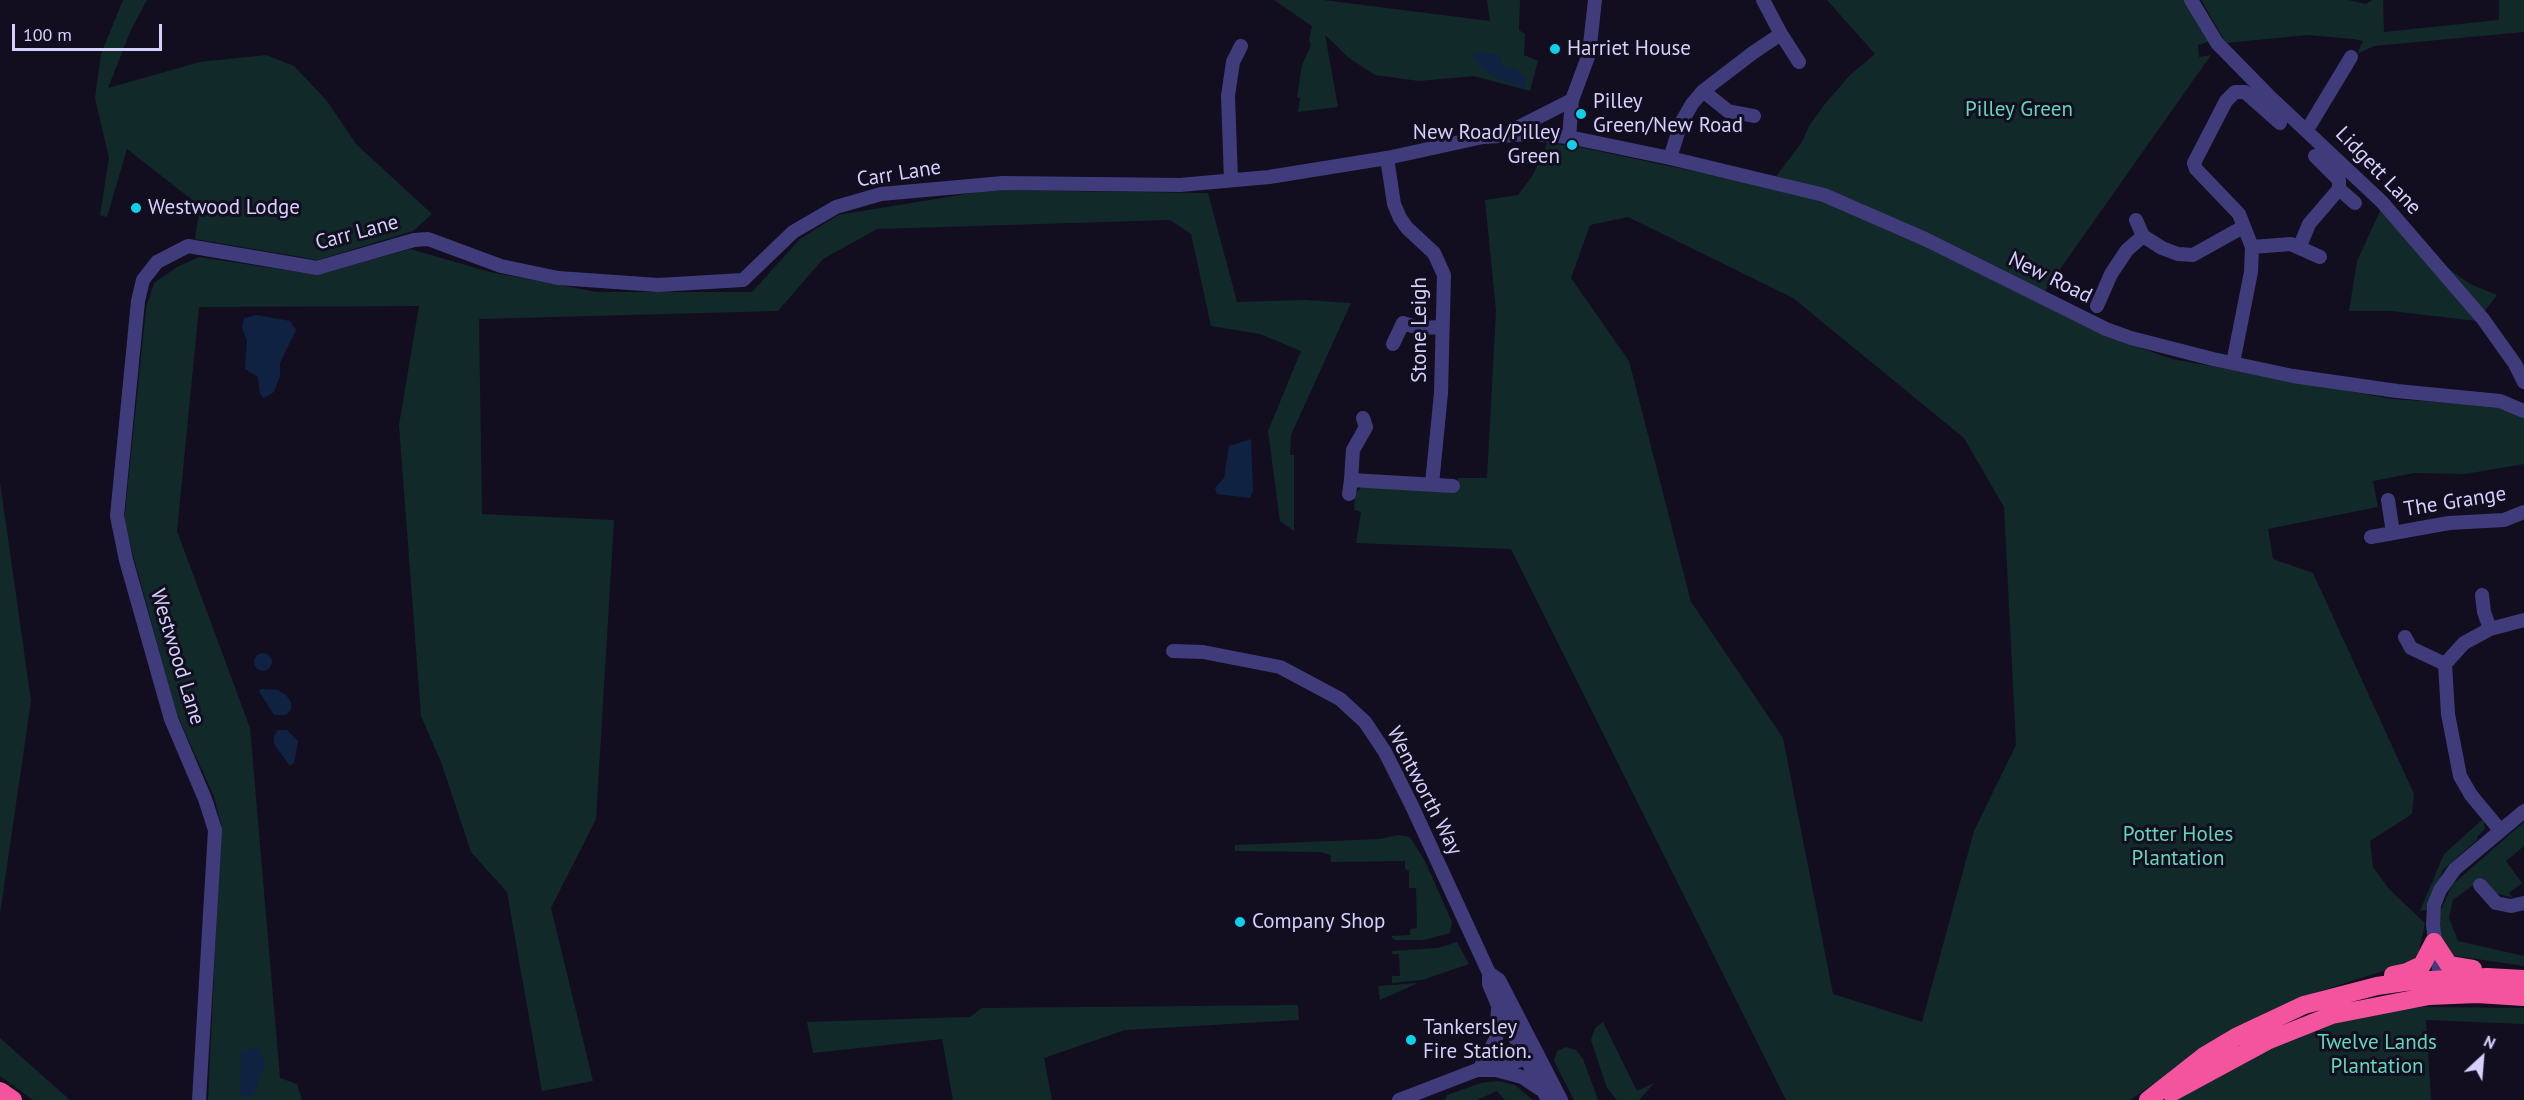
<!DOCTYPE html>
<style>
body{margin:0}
#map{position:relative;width:2524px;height:1100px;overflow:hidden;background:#120e20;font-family:"PT Sans",sans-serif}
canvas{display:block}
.north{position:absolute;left:2452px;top:1028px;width:60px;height:60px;-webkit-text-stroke:4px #120e20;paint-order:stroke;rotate:26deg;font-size:16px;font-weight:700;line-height:24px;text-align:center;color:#d6d0fc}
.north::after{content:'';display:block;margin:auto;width:21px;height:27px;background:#d6d0fc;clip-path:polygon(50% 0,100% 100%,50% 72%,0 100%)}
.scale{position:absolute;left:12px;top:24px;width:150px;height:27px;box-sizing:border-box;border:3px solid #d6d0fc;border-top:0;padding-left:8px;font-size:18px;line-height:21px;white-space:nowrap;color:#d6d0fc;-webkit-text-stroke:4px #120e20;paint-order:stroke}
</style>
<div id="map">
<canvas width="2524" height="1100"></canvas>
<div class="north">N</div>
<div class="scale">100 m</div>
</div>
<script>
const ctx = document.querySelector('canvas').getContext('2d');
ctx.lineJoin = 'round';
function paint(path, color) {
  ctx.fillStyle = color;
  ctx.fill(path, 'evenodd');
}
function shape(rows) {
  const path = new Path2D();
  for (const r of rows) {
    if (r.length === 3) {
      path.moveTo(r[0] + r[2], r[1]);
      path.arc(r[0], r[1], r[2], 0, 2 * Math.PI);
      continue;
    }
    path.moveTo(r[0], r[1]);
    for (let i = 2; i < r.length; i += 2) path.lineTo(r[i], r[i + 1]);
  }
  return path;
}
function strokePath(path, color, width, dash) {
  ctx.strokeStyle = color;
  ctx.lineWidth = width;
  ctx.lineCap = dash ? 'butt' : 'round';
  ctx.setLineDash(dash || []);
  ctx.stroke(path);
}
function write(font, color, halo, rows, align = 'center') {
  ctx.font = font + ' "PT Sans",sans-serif';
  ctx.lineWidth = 6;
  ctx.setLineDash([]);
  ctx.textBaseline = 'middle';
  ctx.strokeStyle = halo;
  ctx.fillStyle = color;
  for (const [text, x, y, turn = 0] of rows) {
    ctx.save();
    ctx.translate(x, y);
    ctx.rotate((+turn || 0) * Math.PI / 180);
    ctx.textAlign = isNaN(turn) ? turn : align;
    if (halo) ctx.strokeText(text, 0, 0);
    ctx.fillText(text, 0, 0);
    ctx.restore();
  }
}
paint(shape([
 [123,0,147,0,130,32,108,88,200,62,266,55,294,66,327,101,356,144,432,214,413,231,318,260,195,239,200,206,127,149,107,217,100,215,109,158,95,98,101,54],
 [1274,0,1323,0,1490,21,1487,0,1520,0,1519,30,1525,34,1524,55,1538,61,1530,91,1474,76,1419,81,1375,75,1349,58,1325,35,1338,107,1298,112,1300,98,1297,97,1302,65,1311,45,1309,40,1312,26],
 [1827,0,2184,0,2210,41,2198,45,2199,57,2211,55,2046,289,2042,302,2104,335,2172,359,2392,399,2496,406,2524,418,2524,464,2465,474,2414,473,2373,481,2378,507,2268,529,2273,559,2313,573,2414,794,2412,814,2370,841,2373,867,2389,889,2425,923,2419,952,2411,962,2308,995,2210,1046,2130,1100,1786,1100,1511,549,1356,543,1361,512,1354,510,1355,495,1361,487,1456,492,1458,478,1487,478,1496,311,1485,200,1518,195,1533,175,1547,143,1579,147,1768,187,1802,142,1809,126,1825,104,1850,75,1875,54],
 [1628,217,1793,298,1964,438,2004,507,2016,745,1974,831,1922,1022,1833,994,1783,738,1691,602,1629,361,1571,278,1590,225],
 [2201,0,2348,0,2366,4,2372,0,2383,0,2384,32,2499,20,2499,0,2524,0,2524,32,2374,46,2357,54,2363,41,2353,39,2307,35,2226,43],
 [990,190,1208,193,1237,302,1305,300,1351,303,1291,435,1290,455,1294,455,1294,531,1280,521,1268,431,1301,351,1260,334,1211,326,1191,234,1170,220,877,229,823,259,778,311,479,319,482,514,614,520,596,819,551,908,593,1081,542,1091,507,892,471,852,441,762,421,716,399,425,419,306,199,307,177,531,250,728,280,1078,297,1084,302,1100,208,1100,221,824,214,797,176,712,124,522,146,308,154,283,177,267,199,257,317,275,410,249,490,272,597,292,752,292,800,239,838,215],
 [2381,209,2438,261,2470,284,2497,295,2477,321,2391,311,2349,311,2357,261],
 [0,482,31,701,0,914],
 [2483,819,2485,829,2477,837,2478,839,2443,870,2427,910,2420,911,2444,854],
 [2524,822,2524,846,2506,861,2522,883,2509,893,2513,898,2495,893,2483,878,2453,900,2449,918,2458,941,2524,956,2524,966,2449,955,2443,947,2440,931,2440,912,2452,885],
 [1399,835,1410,837,1425,861,1452,922,1450,933,1423,940,1395,940,1392,938,1392,936,1410,935,1410,929,1417,928,1416,888,1409,888,1409,871,1405,869,1405,861,1331,862,1330,855,1321,852,1235,851,1235,845,1379,839],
 [1457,942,1469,964,1422,980,1392,983,1392,976,1400,976,1399,954,1392,954,1392,951,1438,948],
 [1418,983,1380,1000,1378,986],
 [1298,1005,1299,1020,1125,1030,1044,1058,1052,1100,953,1100,942,1039,813,1053,807,1022,970,1017,982,1008],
 [2425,1007,2524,1008,2524,1024,2426,1020,2431,1100,2177,1100,2244,1057,2358,1012],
 [1603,1022,1637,1091,1654,1083,1639,1100,1617,1100,1607,1088,1591,1040,1595,1028],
 [0,1038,70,1100,33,1100,0,1076],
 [1566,1047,1576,1050,1583,1059,1598,1100,1574,1100,1554,1061,1557,1051],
 [1498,1081,1515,1085,1533,1100,1505,1100,1497,1091,1477,1100,1445,1100,1447,1095,1481,1083]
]), '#122929');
paint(shape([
 [1479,53,1500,55,1503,67,1513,67,1526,77,1526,87,1521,88,1487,73,1472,57],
 [257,315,290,321,296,330,280,363,280,376,274,392,264,398,260,394,258,377,245,369,247,341,242,328,244,318],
 [1251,439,1253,491,1250,498,1217,494,1215,488,1224,478,1229,446],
 [263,662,9],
 [261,689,278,690,286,695,291,702,291,710,286,715,274,715,259,691],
 [278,730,287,730,298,741,294,763,290,766,274,744,274,736],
 [258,1047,265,1063,253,1096,240,1096,241,1051]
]), '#102242');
strokePath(shape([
 [1763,0,1781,34],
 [2191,0,2217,43,2268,95,2382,202,2483,319,2515,364,2524,382],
 [1703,91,1728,111,1754,116],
 [2307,130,2351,57],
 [1511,131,1572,100],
 [1569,137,1572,100,1589,54,1595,0],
 [2315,156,2339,180,2339,189],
 [1387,158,1394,204,1400,218,1407,228,1434,253,1444,275,1441,393,1432,484],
 [1670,158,1681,123,1692,104,1703,91,1754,52,1781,34,1799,62],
 [1231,180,1228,96,1233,62,1241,46],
 [2136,220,2143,236,2162,248,2178,254,2193,255,2243,227],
 [2300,246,2309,224,2339,189,2355,203],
 [2252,247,2291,244,2320,257],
 [2097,306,2111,274,2127,250,2143,236],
 [1393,344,1403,323,1419,328,1441,327],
 [2233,363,2251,272,2252,247,2239,214,2196,169,2194,163,2226,101,2235,92,2245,92,2280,123],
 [1351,480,1353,450,1366,427,1363,418],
 [1349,494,1351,480,1453,486],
 [2388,500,2393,533],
 [2371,537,2449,523,2504,520,2524,512],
 [2482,595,2484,612,2490,629],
 [2405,637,2411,648,2445,664],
 [1173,651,1203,652,1280,667,1340,699,1365,722,1385,752,1412,806,1489,973,1489,984,1497,1003,1548,1100],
 [2500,830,2471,795,2460,776,2448,714,2445,664,2464,643,2490,629,2524,620],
 [2480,885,2496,903,2511,906,2524,903],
 [1489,973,1499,980,1561,1100],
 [2440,978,2433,925,2434,905,2440,890,2455,869,2524,811],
 [1482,1064,1496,1039,1498,1009],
 [1477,1070,1496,1070,1525,1058,1530,1053],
 [1496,1070,1522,1077,1540,1089],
 [199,1100,215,830,205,799,171,719,126,560,117,516,138,301,143,280,157,262,188,246,317,268,414,240,428,239,501,266,558,278,658,285,743,280,793,232,836,207,881,194,1003,183,1180,185,1269,177,1387,158,1483,137,1530,134,1569,137,1670,158,1824,195,1925,239,2106,329,2131,338,2213,359,2293,376,2397,391,2500,401,2524,411],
 [1399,1100,1477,1070,1488,1062,1521,1049,1530,1049]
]), '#403c7c', 14);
strokePath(shape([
 [2434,942,2449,965,2473,969],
 [2393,975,2407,972,2422,965,2434,942],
 [0,1091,13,1100],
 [2171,1093,2267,1041,2332,1015,2429,996,2477,994,2524,997],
 [2148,1100,2204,1056,2236,1037,2304,1005,2377,986,2412,981,2487,977,2524,979]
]), '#f4539d', 18);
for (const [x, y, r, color] of [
 [1555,49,6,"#0fcfe9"],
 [1581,114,6,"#0fcfe9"],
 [1572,145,6,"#0fcfe9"],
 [136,208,6,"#0fcfe9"],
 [1240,922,6,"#0fcfe9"],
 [1411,1040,6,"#0fcfe9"]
]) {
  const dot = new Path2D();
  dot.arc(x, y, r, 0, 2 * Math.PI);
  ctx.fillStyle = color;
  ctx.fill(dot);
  strokePath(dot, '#120e20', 2);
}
write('21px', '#d6d0fc', '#120e20', [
 ["Harriet House",1567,49],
 ["Pilley",1593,102],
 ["Green/New Road",1593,126],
 ["New Road/Pilley",1560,133,"right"],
 ["Green",1560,157,"right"],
 ["Westwood Lodge",148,208],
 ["Company Shop",1252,922],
 ["Tankersley",1423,1028],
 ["Fire Station.",1423,1052]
], 'left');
write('21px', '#61d7bc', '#120e20', [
 ["Pilley Green",2019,110],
 ["Potter Holes",2178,835],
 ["Plantation",2178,859],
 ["Twelve Lands",2377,1043],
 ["Plantation",2377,1067]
]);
write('21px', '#d6d0fc', '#120e20', [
 ["Lidgett Lane",2378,171,46],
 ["Carr Lane",899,174,-9],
 ["Carr Lane",357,233,-15],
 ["New Road",2050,278,26],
 ["Stone Leigh",1420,330,-90],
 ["The Grange",2455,502,-9],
 ["Westwood Lane",177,657,73],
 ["Wentworth Way",1424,791,63]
]);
</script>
